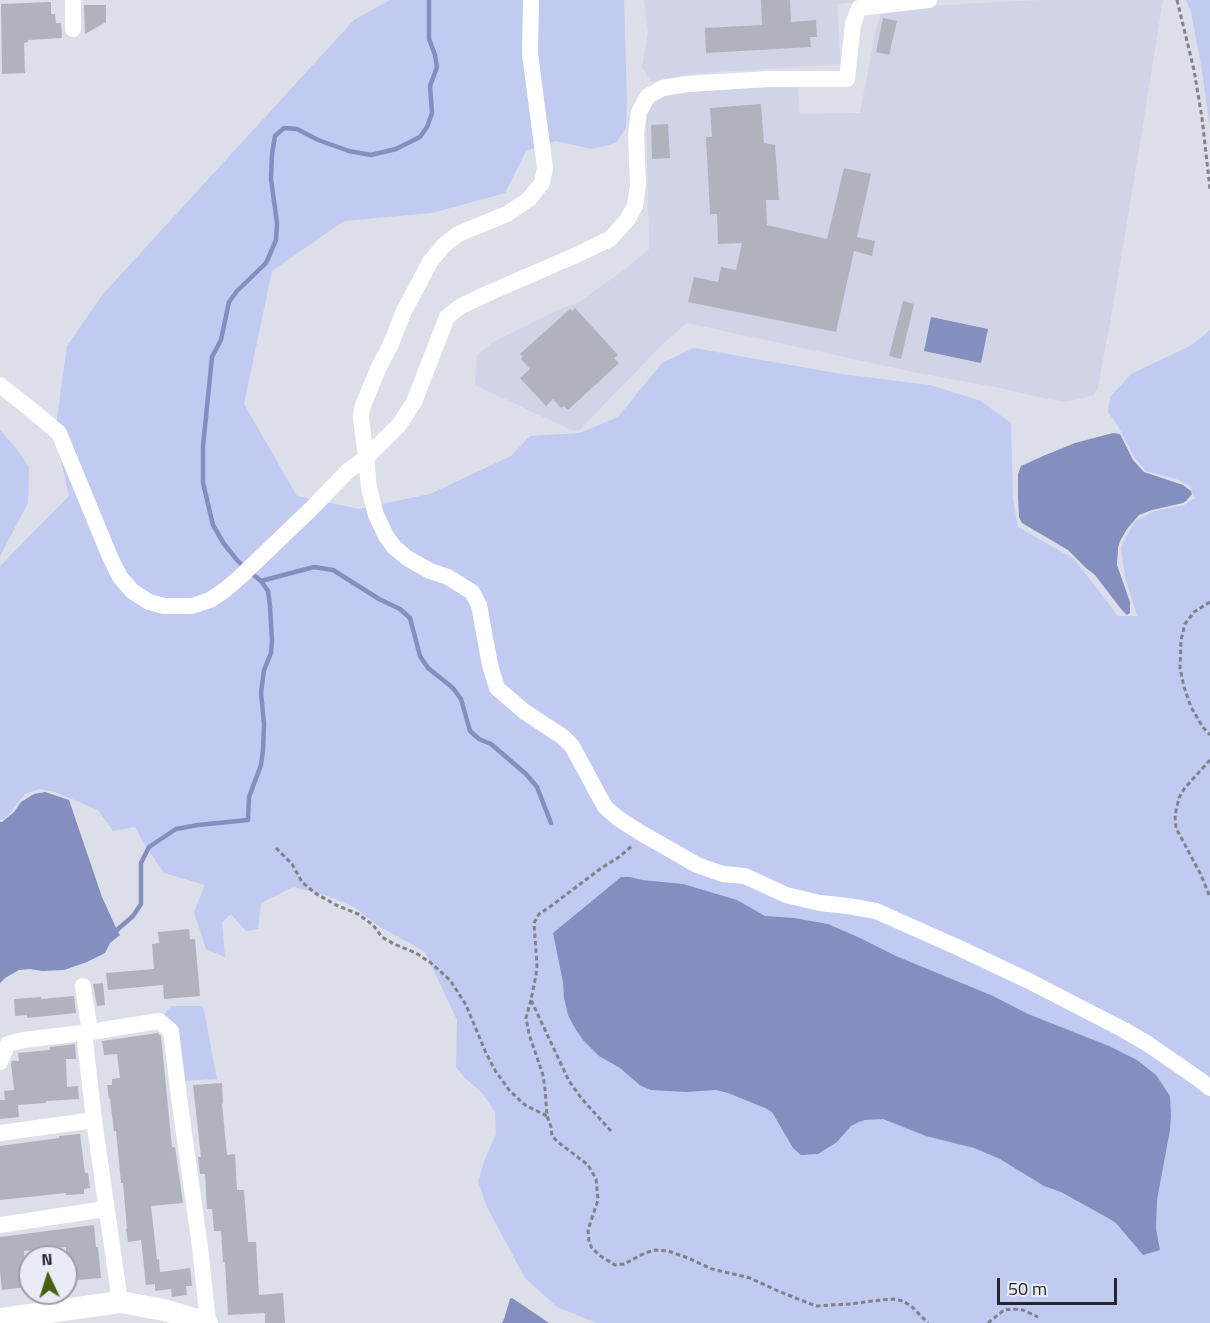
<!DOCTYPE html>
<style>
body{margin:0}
#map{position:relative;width:1210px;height:1323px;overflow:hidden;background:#dcdee9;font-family:"Titillium Web",sans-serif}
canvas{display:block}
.north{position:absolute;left:18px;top:1245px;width:60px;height:60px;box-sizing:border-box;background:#e9ecf6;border:2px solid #9b9da5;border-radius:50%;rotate:356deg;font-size:16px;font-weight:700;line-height:24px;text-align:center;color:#26272b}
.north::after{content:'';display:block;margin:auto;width:21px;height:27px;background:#49610f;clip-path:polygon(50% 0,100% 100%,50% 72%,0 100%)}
.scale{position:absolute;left:997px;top:1278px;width:120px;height:27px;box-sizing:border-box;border:3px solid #26272b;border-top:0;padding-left:8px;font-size:18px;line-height:21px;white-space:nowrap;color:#26272b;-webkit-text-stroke:4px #e9ecf6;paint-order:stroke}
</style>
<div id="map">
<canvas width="1210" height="1323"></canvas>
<div class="north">N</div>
<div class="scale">50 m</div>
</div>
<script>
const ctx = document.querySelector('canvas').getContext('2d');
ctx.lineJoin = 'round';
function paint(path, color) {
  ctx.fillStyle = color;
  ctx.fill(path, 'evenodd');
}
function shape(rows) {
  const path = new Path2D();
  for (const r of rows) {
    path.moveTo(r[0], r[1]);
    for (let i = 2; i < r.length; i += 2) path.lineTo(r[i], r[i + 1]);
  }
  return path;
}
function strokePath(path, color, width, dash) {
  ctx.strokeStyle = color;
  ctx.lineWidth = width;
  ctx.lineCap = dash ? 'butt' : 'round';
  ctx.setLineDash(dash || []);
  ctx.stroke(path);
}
paint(shape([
 [644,0,877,0,845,3,837,5,841,64,689,74,651,82,642,67,648,32],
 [1040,0,1163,0,1118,278,1098,388,1094,395,1067,402,1048,399,995,387,918,373,687,323,665,342,579,430,571,430,475,385,477,355,493,342,561,309,579,302,627,268,649,249,646,112,651,101,669,93,798,85,800,114,860,113,876,29,881,13,884,9,946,5]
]), '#d0d4e6');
paint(shape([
 [390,0,624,0,627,101,626,128,616,143,592,149,556,141,526,151,505,193,432,213,344,221,272,271,244,404,297,496,359,509,430,494,511,456,530,436,580,433,618,417,662,363,694,348,841,374,930,385,981,401,1011,423,1013,499,1018,527,1074,559,1118,616,1137,616,1125,577,1121,547,1135,521,1155,511,1184,505,1195,498,1190,486,1176,479,1146,471,1134,457,1118,426,1108,412,1110,397,1131,374,1192,345,1210,330,1210,1323,597,1323,557,1307,525,1278,487,1207,478,1181,485,1159,496,1134,495,1112,482,1093,464,1077,456,1067,457,1020,425,952,377,925,354,907,328,896,293,887,261,903,258,929,246,931,231,914,222,922,225,957,206,949,194,912,205,885,164,873,143,842,135,827,113,831,98,810,55,792,40,789,25,794,5,819,0,820,0,566,69,496,55,433,67,346,103,294,354,20],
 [1186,0,1210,0,1210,126,1201,65,1191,12],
 [0,430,15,447,29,467,28,503,0,556],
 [171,1006,203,1006,217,1079,180,1081,161,1019]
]), '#c1caf1');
paint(shape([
 [931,317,988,329,981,363,924,351],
 [1113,433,1120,434,1133,460,1144,472,1183,485,1191,491,1192,494,1186,501,1183,503,1152,510,1139,515,1127,529,1120,541,1118,548,1117,565,1130,602,1130,613,1127,615,1121,609,1095,575,1086,568,1068,550,1022,523,1019,517,1018,496,1018,474,1021,466,1043,456,1075,443],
 [45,792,69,800,102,897,117,930,120,935,110,943,105,953,87,962,64,970,42,971,30,969,19,970,5,978,0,983,0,822,2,822,14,812,21,802,34,794],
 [621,877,630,877,642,880,683,884,737,900,765,916,794,918,828,924,860,938,896,956,993,996,1028,1014,1109,1046,1137,1060,1156,1075,1170,1096,1171,1116,1170,1130,1157,1200,1156,1229,1160,1250,1143,1255,1116,1223,1108,1218,1061,1192,1044,1186,1000,1159,974,1148,926,1136,883,1119,865,1120,859,1122,851,1126,837,1142,818,1154,801,1155,793,1148,772,1112,765,1108,728,1093,716,1090,686,1092,651,1090,641,1086,620,1068,599,1056,583,1040,576,1030,568,1015,564,998,563,982,553,933],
 [512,1298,527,1308,549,1323,502,1323,504,1319,510,1299]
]), '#848ebf');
strokePath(shape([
 [244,567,237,560,224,544,213,525,203,483,203,446,212,357,221,340,229,302,237,291,266,263,276,240,277,223,271,179,272,154,275,136,284,128,297,129,318,140,349,151,371,155,396,149,420,137,427,127,432,113,430,86,437,67,435,55,429,39,429,0],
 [261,581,314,567,333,570,379,599,400,609,410,618,420,656,428,668,453,688,461,699,470,731,479,739,491,744,526,774,537,787,551,823],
 [111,930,117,930,133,916,141,904,141,863,149,847,176,829,198,825,248,820,249,797,261,765,263,750,264,724,261,693,264,670,271,653,272,641,270,606,268,591,261,581,250,572]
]), '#848ebf', 4.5);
paint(shape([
 [761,0,790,0,791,22,816,20,817,37,810,37,811,47,706,53,705,28,762,25],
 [51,2,51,14,55,14,56,23,61,23,62,38,28,40,28,42,24,43,25,73,2,74,1,4],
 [84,5,106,5,106,22,85,34],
 [883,18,897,21,889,55,876,52],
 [761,104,764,143,775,145,779,200,766,200,767,225,827,239,844,168,871,174,857,237,875,241,872,256,854,251,836,332,688,302,694,277,718,282,721,267,736,270,742,243,718,244,717,214,710,214,706,137,712,137,710,108],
 [668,124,670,158,652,159,651,125],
 [903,301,914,304,901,359,889,356],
 [575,308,618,355,614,358,619,363,568,410,564,406,561,408,553,399,546,406,520,378,530,369,521,359,523,357,520,354,570,309,572,311],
 [189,929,190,939,195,939,200,996,164,999,163,985,108,990,106,973,154,969,152,944,159,943,158,932],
 [103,983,105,1005,97,1006,93,984],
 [74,996,76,1013,27,1018,27,1015,15,1016,14,999,41,997,41,999],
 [158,1033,161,1036,172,1147,175,1147,183,1203,151,1206,157,1260,159,1259,160,1272,190,1268,192,1286,186,1286,187,1295,172,1297,171,1289,155,1291,155,1284,146,1285,141,1240,128,1242,126,1229,127,1229,123,1183,121,1183,116,1131,114,1131,110,1099,109,1099,107,1085,112,1085,112,1079,120,1078,117,1054,104,1055,102,1041],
 [75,1044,76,1059,66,1059,67,1087,78,1086,79,1099,46,1101,46,1103,18,1105,19,1117,0,1119,0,1100,5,1100,4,1091,14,1090,11,1064,12,1061,19,1061,18,1053,50,1050,50,1047],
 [222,1083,223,1103,222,1104,227,1155,235,1154,237,1190,244,1190,248,1242,256,1242,259,1295,283,1293,285,1323,265,1323,265,1313,228,1315,225,1262,223,1262,221,1231,214,1231,212,1209,207,1209,205,1174,200,1174,198,1157,201,1157,193,1085],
 [80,1134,85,1173,88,1173,90,1188,84,1189,84,1194,66,1195,66,1193,0,1200,0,1146,59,1138,59,1136],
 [94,1225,96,1247,98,1247,101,1278,66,1281,66,1247,24,1251,27,1287,2,1290,0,1271,0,1237]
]), '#b0b3bd');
strokePath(shape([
 [1177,0,1194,70,1202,118,1210,189],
 [1210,602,1194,612,1185,624,1181,640,1180,668,1184,687,1191,707,1202,726,1210,735],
 [1210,760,1184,789,1179,798,1175,815,1176,828,1201,875,1210,897],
 [276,848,292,864,302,882,315,893,336,905,358,914,373,925,382,937,394,944,416,953,431,963,450,980,466,1005,486,1053,496,1072,510,1091,525,1105,547,1116],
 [531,1000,526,1018,529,1034,543,1075,545,1089,547,1116,551,1127,552,1136,558,1142,588,1165,596,1179,598,1200,588,1230,589,1242,592,1248,599,1255,615,1265,624,1264,645,1253,655,1250,668,1251,688,1258,712,1269,750,1278,778,1291,816,1306,849,1304,881,1300,893,1299,903,1301,912,1307,928,1323],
 [611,1131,582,1099,569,1081,531,1000,536,975,537,965,534,923,539,914,551,906,600,869,619,857,632,846],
 [988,1323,1004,1310,1012,1309,1023,1310,1038,1317]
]), '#808289', 3, [4.5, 3]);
strokePath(shape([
 [73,0,73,29],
 [531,0,530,54,545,168,542,183,529,199,507,214,458,234,443,246,430,262,403,313,391,344,378,369,362,408,361,418,366,458,369,488,376,515,386,536,394,547,407,558,430,571,448,577,472,592,479,605,490,665,497,688,525,712,563,737,572,746,605,807,619,819,641,833,697,865,723,874,745,876,786,895,820,903,848,906,876,911,957,947,1029,981,1124,1030,1148,1044,1200,1080,1210,1088],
 [0,385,23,403,59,433,110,557,120,577,132,591,149,602,164,606,192,606,210,600,225,590,240,577,311,509,348,471,366,458,399,425,414,402,447,317,461,306,491,292,574,256,610,239,627,220,635,206,638,185,636,134,639,112,648,96,663,88,688,84,769,79,847,79,853,24,859,8,929,0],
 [83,986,90,1032],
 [0,1062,8,1044,23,1040,90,1032,159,1021,171,1031,180,1105,200,1247,208,1323],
 [94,1120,120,1302],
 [0,1133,94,1120,84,1032],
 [0,1225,105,1209]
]), '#fff', 16);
strokePath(shape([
 [0,1319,120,1302,164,1310,207,1323]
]), '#fff', 22);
</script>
